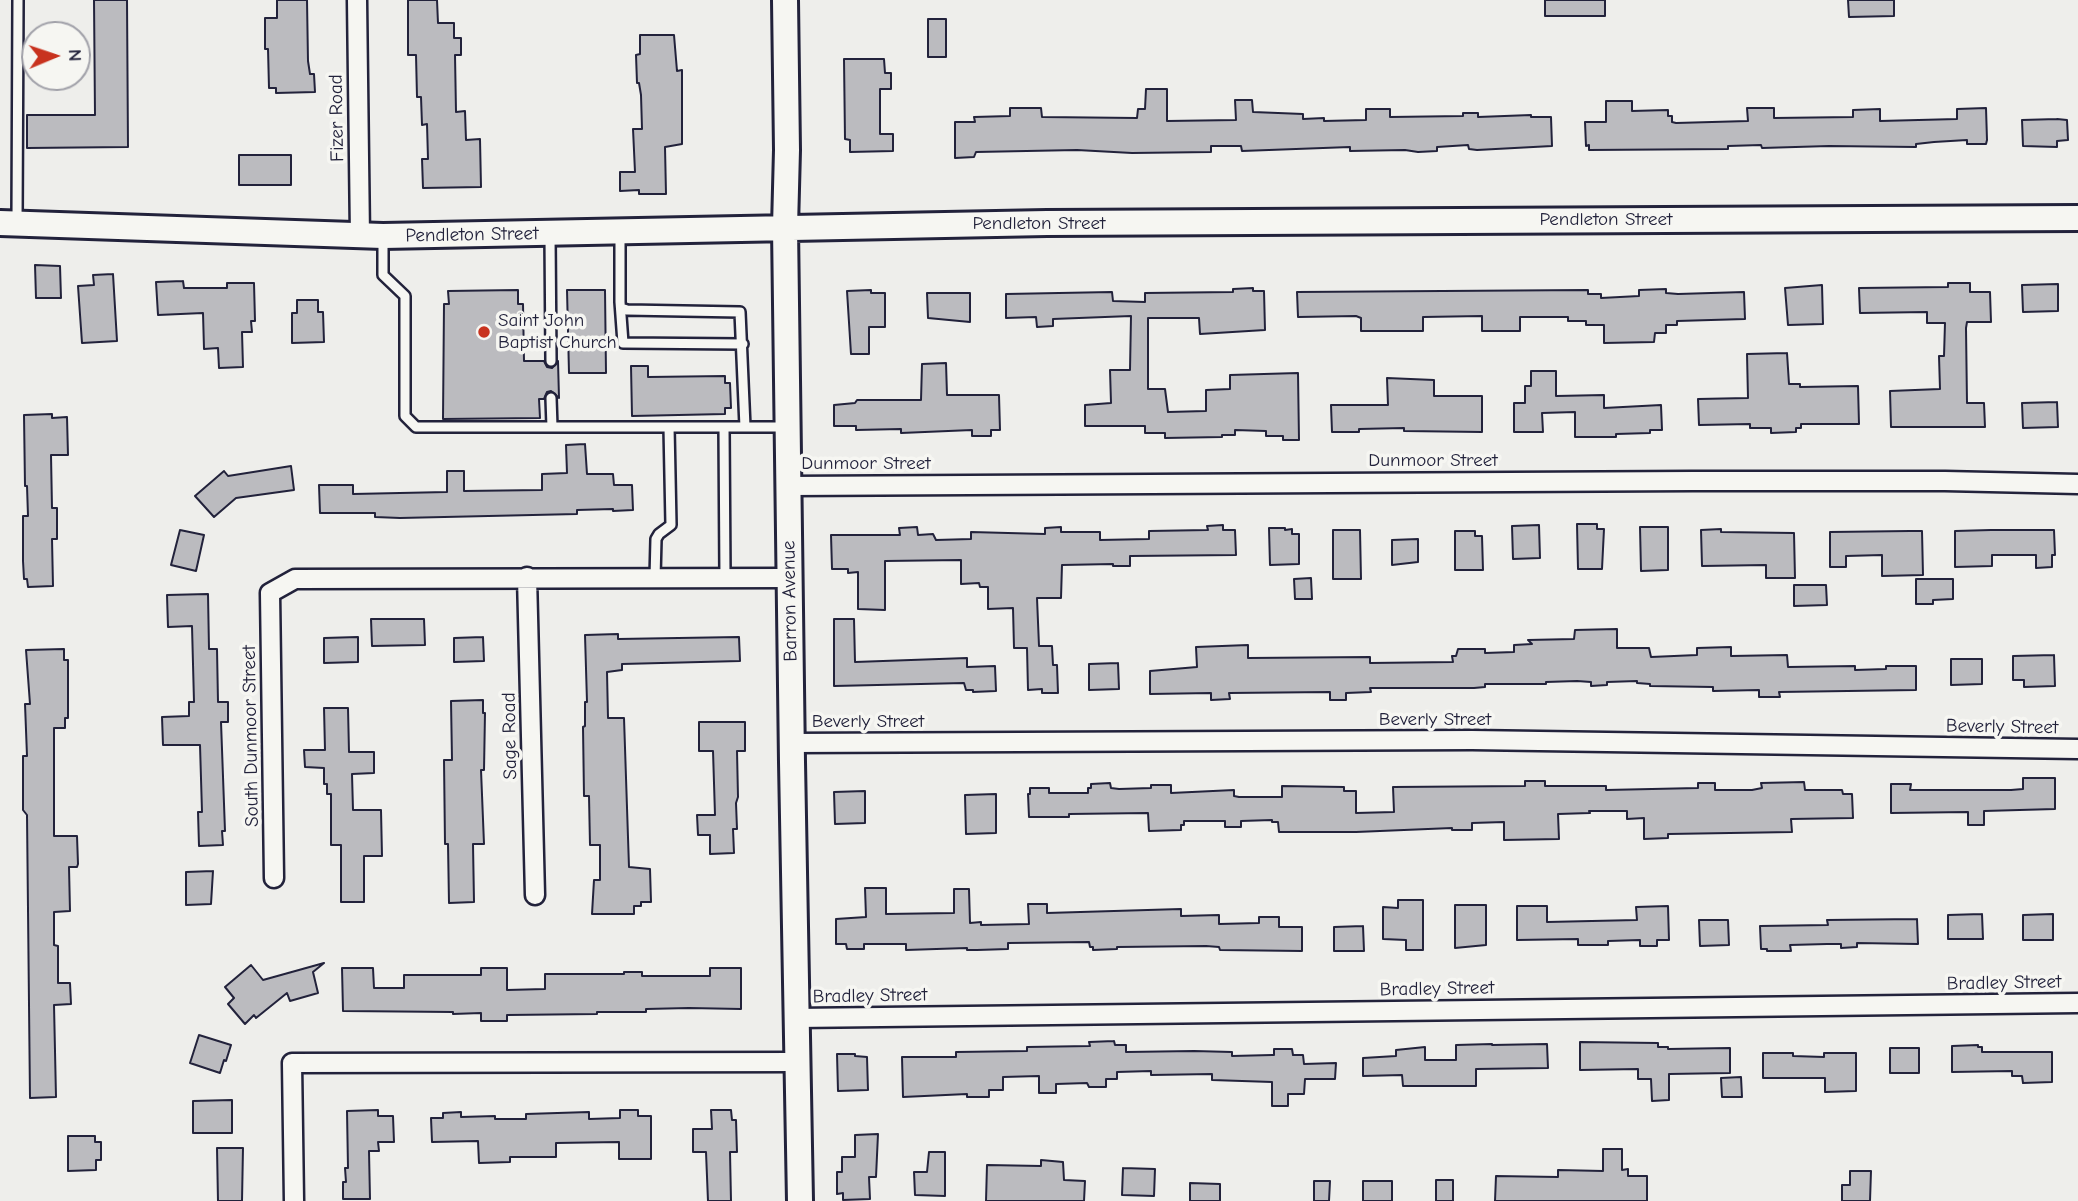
<!DOCTYPE html>
<style>
body{margin:0}
#map{position:relative;width:2078px;height:1201px;overflow:hidden;background:#eeeeeb;font-family:"Comic Neue",sans-serif}
canvas{display:block}
.north{position:absolute;left:21px;top:21px;width:70px;height:70px;box-sizing:border-box;background:#f6f6f2;border:2px solid #a1a1a9;border-radius:50%;rotate:88deg;font-size:19px;font-weight:700;line-height:28px;text-align:center;color:#22223b}
.north::after{content:'';display:block;margin:auto;width:24px;height:32px;background:#c8321e;clip-path:polygon(50% 0,100% 100%,50% 72%,0 100%)}
</style>
<div id="map">
<canvas width="2078" height="1201"></canvas>
<div class="north">N</div>
</div>
<script>
const ctx = document.querySelector('canvas').getContext('2d');
ctx.lineJoin = 'round';
function paint(path, color) {
  ctx.fillStyle = color;
  ctx.fill(path, 'evenodd');
}
function shape(rows) {
  const path = new Path2D();
  for (const r of rows) {
    path.moveTo(r[0], r[1]);
    for (let i = 2; i < r.length; i += 2) path.lineTo(r[i], r[i + 1]);
  }
  return path;
}
function strokePath(path, color, width, dash) {
  ctx.strokeStyle = color;
  ctx.lineWidth = width;
  ctx.lineCap = dash ? 'butt' : 'round';
  ctx.setLineDash(dash || []);
  ctx.stroke(path);
}
function write(font, color, halo, rows, align = 'center') {
  ctx.font = font + ' "Comic Neue",sans-serif';
  ctx.lineWidth = 7;
  ctx.setLineDash([]);
  ctx.textBaseline = 'middle';
  ctx.strokeStyle = halo;
  ctx.fillStyle = color;
  for (const [text, x, y, turn = 0] of rows) {
    ctx.save();
    ctx.translate(x, y);
    ctx.rotate((+turn || 0) * Math.PI / 180);
    ctx.textAlign = isNaN(turn) ? turn : align;
    if (halo) ctx.strokeText(text, 0, 0);
    ctx.fillText(text, 0, 0);
    ctx.restore();
  }
}
const building = shape([
 [94,0,127,0,128,147,27,148,27,115,95,115,94,0],
 [277,0,307,0,308,61,310,74,314,74,315,92,276,93,276,88,269,88,268,49,265,49,265,18,277,18,277,0],
 [408,0,437,0,438,23,454,23,454,38,461,38,461,55,455,55,456,112,465,111,466,140,480,139,481,187,423,188,422,159,428,159,427,124,422,125,421,97,417,97,416,55,408,55,408,0],
 [1545,0,1605,0,1605,16,1545,16,1545,0],
 [1848,0,1894,0,1894,16,1849,17,1848,0],
 [928,19,946,19,946,57,928,57,928,19],
 [640,35,674,35,677,71,682,70,682,144,665,147,666,194,639,194,639,190,620,191,620,172,635,172,633,129,642,129,641,95,639,83,637,83,636,55,640,54,640,35],
 [844,59,884,59,885,73,891,73,891,89,880,89,880,134,893,134,893,151,850,152,850,140,845,139,844,59],
 [1146,89,1167,89,1167,121,1236,120,1235,100,1252,100,1253,112,1303,114,1303,119,1324,118,1324,121,1366,120,1366,109,1390,109,1390,117,1463,116,1463,113,1478,113,1478,117,1531,115,1531,117,1551,117,1552,146,1477,150,1469,149,1468,145,1437,147,1437,151,1418,152,1405,150,1350,151,1350,147,1242,151,1241,146,1211,146,1211,152,1132,153,1077,150,976,152,974,157,955,158,955,122,975,122,974,117,1010,116,1010,108,1041,108,1042,117,1137,118,1138,109,1145,109,1146,89],
 [1606,101,1632,101,1632,111,1668,110,1668,116,1672,116,1672,122,1676,123,1748,121,1747,108,1774,108,1774,118,1853,117,1853,110,1880,109,1880,121,1957,119,1957,109,1986,108,1987,140,1986,144,1967,144,1967,140,1934,142,1916,144,1916,147,1829,146,1762,148,1761,145,1728,146,1728,149,1589,150,1589,145,1586,146,1585,122,1606,122,1606,101],
 [2057,119,2067,120,2068,140,2057,141,2057,147,2023,146,2022,120,2057,119],
 [239,155,291,155,291,185,239,185,239,155],
 [35,265,60,266,61,298,36,298,35,265],
 [113,274,117,341,82,343,78,286,94,285,93,275,113,274],
 [183,281,184,288,227,288,227,283,254,283,255,321,251,321,252,332,242,332,243,367,219,368,218,348,204,349,203,313,158,315,156,282,183,281],
 [1948,283,1970,283,1970,292,1990,292,1991,322,1967,322,1966,328,1967,403,1984,403,1985,427,1891,427,1890,391,1940,389,1939,356,1944,356,1945,323,1927,323,1927,312,1860,313,1859,288,1948,287,1948,283],
 [2058,284,2058,311,2023,312,2022,285,2058,284],
 [1822,285,1823,324,1788,325,1785,288,1822,285],
 [1253,288,1253,291,1264,291,1265,330,1200,334,1199,318,1148,318,1148,389,1165,389,1168,412,1206,411,1206,390,1230,389,1230,375,1298,373,1299,440,1283,440,1283,436,1266,436,1266,431,1235,430,1235,435,1222,435,1222,437,1165,438,1165,433,1145,433,1145,426,1085,426,1085,405,1111,403,1110,370,1130,370,1131,316,1053,319,1053,326,1037,327,1036,317,1006,318,1006,294,1112,292,1113,301,1145,302,1145,293,1233,292,1233,289,1253,288],
 [1666,289,1666,293,1678,294,1744,292,1745,319,1677,321,1677,325,1666,325,1666,333,1655,333,1654,342,1604,343,1604,325,1586,325,1586,321,1568,321,1568,317,1520,317,1520,331,1482,331,1482,316,1423,317,1423,331,1361,331,1361,318,1356,316,1298,317,1297,292,1588,290,1588,294,1601,294,1601,298,1639,296,1639,290,1666,289],
 [518,290,518,304,523,304,524,361,544,361,547,367,552,368,558,361,559,398,551,391,547,392,544,399,539,399,540,418,443,419,444,304,449,304,448,291,518,290],
 [567,290,605,290,606,373,569,373,567,290],
 [871,290,871,293,885,293,885,327,869,327,869,354,851,354,847,291,871,290],
 [927,293,970,293,970,322,928,318,927,293],
 [297,300,318,300,318,312,323,312,324,342,292,343,292,313,297,313,297,300],
 [1787,353,1789,384,1800,384,1800,387,1858,386,1859,424,1801,424,1801,428,1796,428,1796,432,1771,433,1771,428,1750,428,1750,424,1699,425,1698,399,1748,398,1747,354,1787,353],
 [946,363,947,395,999,395,1000,430,991,430,991,436,972,436,972,430,901,433,901,429,856,430,856,426,834,426,834,405,855,403,857,400,921,400,922,364,946,363],
 [631,366,648,366,648,377,725,376,725,383,730,383,731,408,725,408,725,414,632,416,631,366],
 [1531,371,1556,371,1556,396,1604,395,1604,408,1661,405,1662,430,1650,430,1650,433,1616,434,1616,437,1575,437,1575,412,1542,413,1543,432,1514,432,1514,403,1525,403,1525,386,1531,386,1531,371],
 [1387,378,1434,380,1434,396,1482,396,1482,432,1404,431,1404,428,1359,429,1359,432,1332,432,1331,405,1388,405,1387,378],
 [2057,402,2058,427,2023,428,2022,403,2057,402],
 [52,414,52,418,67,417,68,455,51,455,52,508,57,508,57,539,52,539,53,586,28,587,27,579,24,579,23,561,23,516,28,516,27,486,25,486,24,415,52,414],
 [585,444,587,474,613,474,614,485,632,485,633,510,613,511,613,509,577,510,577,514,400,518,375,517,375,513,320,513,319,485,353,485,353,494,447,492,447,471,464,471,464,491,542,490,542,474,567,473,566,445,585,444],
 [291,466,294,490,236,498,214,517,195,496,224,471,228,476,291,466],
 [1577,524,1597,524,1597,529,1604,529,1602,569,1578,569,1577,524],
 [1223,525,1223,530,1235,530,1236,555,1130,556,1130,566,1113,566,1113,564,1062,565,1061,598,1037,598,1039,646,1052,646,1053,665,1057,665,1058,693,1042,693,1042,689,1028,690,1027,648,1014,648,1013,608,988,609,988,587,980,587,979,583,961,584,961,560,885,561,885,610,858,609,858,572,848,573,848,569,832,569,831,535,900,535,899,528,917,527,918,535,933,534,936,540,971,539,971,532,1045,534,1045,528,1061,527,1061,532,1100,532,1100,540,1149,539,1149,531,1208,530,1207,526,1223,525],
 [1539,525,1540,558,1513,559,1512,526,1539,525],
 [1640,527,1668,527,1668,570,1641,571,1640,527],
 [1269,528,1285,528,1285,530,1292,529,1292,534,1299,534,1299,564,1270,565,1269,528],
 [1721,529,1721,532,1794,533,1795,578,1766,578,1766,565,1702,566,1701,530,1721,529],
 [180,530,204,535,196,571,171,565,180,530],
 [1333,530,1360,530,1361,579,1333,579,1333,530],
 [1991,530,2054,530,2055,555,2052,555,2052,567,2036,568,2036,555,1992,555,1992,566,1955,567,1955,531,1991,530],
 [1455,531,1475,531,1475,536,1482,536,1483,570,1455,570,1455,531],
 [1910,531,1922,531,1923,575,1882,576,1882,555,1846,556,1846,567,1830,567,1830,532,1910,531],
 [1418,539,1418,562,1392,565,1392,540,1418,539],
 [1311,578,1312,599,1295,599,1294,579,1311,578],
 [1916,579,1953,579,1953,599,1933,600,1933,604,1916,604,1916,579],
 [1794,585,1826,585,1827,605,1794,606,1794,585],
 [208,594,209,649,217,649,218,702,228,702,228,722,221,722,225,831,222,831,223,845,199,846,198,812,202,812,200,745,163,745,162,717,189,716,189,702,194,702,192,626,168,627,167,595,208,594],
 [371,619,424,619,425,645,372,646,371,619],
 [834,619,854,619,855,662,967,658,967,667,995,666,996,691,973,692,973,690,966,690,964,683,834,686,834,619],
 [1617,629,1617,648,1649,648,1651,657,1697,655,1697,648,1731,647,1731,656,1787,655,1788,667,1855,666,1855,670,1886,669,1886,666,1916,666,1916,690,1779,692,1780,697,1759,697,1759,690,1713,691,1713,687,1650,686,1650,684,1637,683,1637,681,1607,682,1607,685,1591,686,1591,682,1577,681,1546,682,1546,684,1485,684,1485,687,1474,688,1370,688,1371,692,1346,693,1346,700,1330,700,1330,692,1229,693,1230,699,1211,700,1211,693,1150,694,1150,671,1197,667,1196,647,1248,645,1248,658,1370,657,1370,663,1453,662,1452,656,1456,656,1458,649,1485,649,1485,653,1514,652,1514,645,1532,644,1528,640,1574,639,1575,630,1617,629],
 [618,634,618,639,739,637,740,661,622,664,622,670,607,672,608,718,624,718,629,867,650,869,651,902,641,902,641,906,634,906,634,914,592,914,594,880,600,880,600,845,590,845,589,796,584,796,583,727,585,726,585,702,587,702,585,635,618,634],
 [358,637,358,662,324,663,324,638,358,637],
 [483,637,484,661,454,662,454,638,483,637],
 [64,649,64,660,68,660,68,718,65,718,65,728,54,728,54,836,77,836,78,864,77,867,69,867,70,911,54,912,54,945,58,946,58,983,70,983,71,1004,54,1005,56,1097,30,1098,27,815,23,810,23,756,27,756,25,704,30,704,26,650,64,649],
 [2054,655,2055,686,2024,687,2024,680,2013,680,2013,656,2054,655],
 [1951,659,1982,659,1982,684,1951,685,1951,659],
 [1118,663,1119,689,1089,690,1089,664,1118,663],
 [483,700,483,713,485,713,484,770,481,770,484,844,473,844,474,902,449,903,448,844,445,844,444,760,452,760,451,701,483,700],
 [324,708,348,708,349,752,374,752,374,773,352,774,353,810,381,810,382,856,364,856,364,902,341,902,341,845,331,845,331,794,327,794,327,784,324,784,324,768,305,767,304,750,325,750,324,708],
 [699,722,745,722,745,751,737,751,738,797,736,803,737,829,733,829,734,853,710,854,710,835,698,835,697,815,715,815,713,751,699,751,699,722],
 [2023,778,2055,778,2055,809,1984,811,1984,825,1968,825,1968,812,1891,813,1891,784,1911,784,1910,790,2011,790,2023,789,2023,778],
 [1525,781,1545,781,1545,786,1606,786,1606,790,1698,788,1698,783,1715,783,1715,790,1752,790,1762,788,1761,783,1804,782,1805,790,1842,790,1843,794,1852,794,1853,818,1791,819,1792,832,1668,834,1668,838,1644,839,1644,818,1627,819,1627,811,1589,811,1590,813,1558,814,1559,839,1504,840,1504,822,1472,823,1472,830,1452,830,1452,828,1356,832,1279,832,1278,822,1272,822,1272,820,1241,821,1241,827,1225,827,1225,821,1184,821,1184,825,1181,825,1181,830,1149,831,1148,813,1069,814,1069,817,1029,817,1028,794,1030,794,1030,788,1049,788,1049,793,1088,793,1088,788,1091,788,1091,784,1110,783,1111,788,1119,789,1151,788,1151,785,1171,785,1171,793,1234,790,1234,796,1239,797,1282,797,1282,786,1344,787,1344,791,1356,791,1356,813,1394,812,1393,787,1525,786,1525,781],
 [865,791,865,823,835,824,834,792,865,791],
 [996,794,996,833,966,834,965,795,996,794],
 [213,871,211,904,186,905,186,872,213,871],
 [865,888,886,888,886,914,954,913,954,889,969,889,970,923,981,922,981,925,1029,924,1028,904,1047,904,1047,913,1181,909,1181,916,1219,915,1219,924,1259,923,1259,917,1279,917,1279,927,1302,927,1302,951,1220,950,1219,947,1206,946,1117,947,1117,949,1093,950,1093,947,1090,947,1089,942,1008,943,1008,949,977,950,967,950,967,948,906,950,906,944,864,944,864,949,847,949,846,944,836,944,836,919,866,917,865,888],
 [1398,900,1423,900,1423,950,1406,950,1406,940,1383,939,1383,907,1398,908,1398,900],
 [1455,905,1486,905,1486,945,1455,948,1455,905],
 [1517,906,1547,906,1547,922,1637,920,1636,907,1668,906,1669,940,1657,940,1657,946,1640,946,1640,940,1608,941,1608,945,1578,945,1578,939,1517,940,1517,906],
 [1982,914,1983,939,1948,939,1948,915,1982,914],
 [2053,914,2053,940,2023,940,2023,915,2053,914],
 [1917,919,1918,944,1857,943,1857,947,1841,948,1841,944,1827,944,1790,945,1791,951,1767,951,1767,949,1761,949,1760,926,1828,925,1827,920,1917,919],
 [1699,920,1728,920,1729,945,1700,946,1699,920],
 [1363,926,1364,951,1334,951,1334,927,1363,926],
 [324,963,313,972,318,993,290,1001,287,993,256,1018,254,1015,245,1024,228,1004,234,998,225,987,251,965,263,980,324,963],
 [342,968,373,968,374,988,404,988,404,975,481,975,481,968,507,968,507,990,545,989,545,974,624,974,624,972,642,972,642,976,710,976,710,968,741,968,741,1009,689,1008,646,1009,646,1012,597,1012,597,1014,507,1015,507,1021,481,1021,481,1013,453,1014,453,1012,343,1011,342,968],
 [199,1035,231,1045,226,1061,224,1060,220,1073,190,1063,199,1035],
 [1114,1041,1115,1045,1126,1045,1126,1052,1194,1051,1232,1052,1232,1056,1272,1055,1274,1055,1274,1049,1292,1049,1293,1055,1303,1055,1304,1064,1336,1063,1335,1079,1305,1079,1304,1094,1288,1094,1288,1106,1272,1106,1272,1082,1212,1080,1212,1074,1151,1075,1151,1071,1117,1072,1117,1079,1106,1079,1106,1087,1089,1087,1087,1083,1056,1084,1056,1093,1039,1093,1039,1076,1003,1077,1003,1090,989,1090,989,1097,967,1097,967,1094,903,1097,902,1057,956,1057,956,1052,1027,1051,1027,1047,1090,1046,1089,1042,1114,1041],
 [1580,1042,1658,1043,1658,1047,1668,1047,1668,1049,1730,1048,1730,1073,1669,1074,1669,1100,1652,1101,1651,1079,1638,1079,1638,1069,1580,1070,1580,1042],
 [1492,1044,1492,1045,1547,1044,1548,1068,1476,1069,1476,1086,1403,1086,1402,1075,1363,1076,1363,1058,1396,1056,1396,1050,1425,1047,1425,1060,1456,1060,1456,1045,1492,1044],
 [1978,1045,1978,1047,1982,1047,1982,1052,2052,1052,2052,1082,2023,1083,2022,1076,2012,1076,2012,1071,1952,1072,1952,1046,1978,1045],
 [1890,1048,1919,1048,1919,1073,1890,1073,1890,1048],
 [1763,1053,1793,1053,1793,1056,1824,1057,1824,1053,1856,1053,1856,1091,1825,1092,1825,1078,1763,1078,1763,1053],
 [837,1054,855,1054,855,1056,867,1057,868,1090,838,1091,837,1054],
 [1741,1077,1742,1097,1722,1097,1721,1078,1741,1077],
 [232,1100,232,1133,193,1133,193,1101,232,1100],
 [378,1110,378,1116,393,1116,394,1142,378,1142,379,1151,369,1151,370,1199,343,1199,343,1182,346,1182,345,1168,348,1168,347,1111,378,1110],
 [620,1110,638,1110,638,1116,651,1116,651,1159,619,1159,619,1142,556,1143,556,1157,510,1157,510,1162,479,1163,478,1141,432,1142,431,1118,443,1118,443,1113,461,1112,461,1117,495,1116,495,1119,526,1119,526,1114,589,1112,589,1119,620,1118,620,1110],
 [711,1110,731,1110,732,1120,736,1120,737,1152,730,1152,731,1201,708,1201,706,1152,693,1152,693,1129,712,1129,711,1110],
 [878,1134,876,1177,869,1177,870,1199,843,1200,843,1193,837,1194,837,1172,842,1172,842,1157,855,1157,855,1135,878,1134],
 [68,1136,95,1136,95,1142,101,1142,101,1160,96,1160,96,1170,68,1171,68,1136],
 [217,1148,243,1148,242,1201,218,1201,217,1148],
 [1603,1149,1622,1149,1622,1170,1628,1169,1628,1176,1647,1176,1647,1201,1495,1201,1496,1176,1558,1177,1558,1170,1603,1171,1603,1149],
 [929,1152,945,1152,945,1196,915,1195,914,1172,927,1172,929,1152],
 [1041,1160,1063,1162,1064,1180,1085,1181,1084,1201,986,1201,987,1165,1041,1166,1041,1160],
 [1123,1168,1155,1169,1154,1196,1122,1195,1123,1168],
 [1850,1171,1871,1171,1870,1201,1842,1201,1842,1185,1850,1185,1850,1171],
 [1436,1180,1453,1180,1453,1201,1436,1201,1436,1180],
 [1314,1181,1330,1181,1329,1201,1314,1201,1314,1181],
 [1363,1181,1392,1181,1392,1201,1363,1201,1363,1181],
 [1190,1183,1220,1184,1220,1201,1190,1201,1190,1183]
]);
paint(building, '#bbbbbf');
strokePath(building, '#22223b', 2);
const service = shape([
 [17,222,18,0],
 [620,234,620,302,623,343,743,344],
 [550,236,551,361],
 [383,238,383,275,405,296,405,416,416,427,786,427],
 [621,308,627,310,740,312,745,427],
 [551,398,552,427],
 [724,427,725,578],
 [655,578,656,539,659,534,671,525,669,427]
]);
const minor = shape([
 [357,0,360,236],
 [789,486,1692,481,1945,481,2078,484],
 [527,577,535,895],
 [792,743,1472,740,2078,749],
 [274,878,270,593,295,579,790,578],
 [796,1018,2078,1003],
 [294,1201,292,1063,797,1062]
]);
const secondary = shape([
 [785,0,787,150,785,227,792,762,800,1201],
 [0,223,383,236,1047,223,2078,218]
]);
strokePath(service, '#22223b', 14);
strokePath(minor, '#22223b', 23);
strokePath(secondary, '#22223b', 30);
strokePath(service, '#f6f6f2', 9);
strokePath(minor, '#f6f6f2', 18);
strokePath(secondary, '#f6f6f2', 24);
for (const [x, y, r, color] of [
 [484,332,7,"#c8321e"]
]) {
  const dot = new Path2D();
  dot.arc(x, y, r, 0, 2 * Math.PI);
  ctx.fillStyle = color;
  ctx.fill(dot);
  strokePath(dot, '#f6f6f2', 2.5);
}
write('19px', '#22223b', '#f6f6f2', [
 ["Fizer Road",337,118,-91],
 ["Pendleton Street",1606,220],
 ["Pendleton Street",1039,224],
 ["Pendleton Street",472,235,-1],
 ["Dunmoor Street",1433,461],
 ["Dunmoor Street",866,464],
 ["Barron Avenue",790,601,-91],
 ["Beverly Street",1435,720],
 ["Beverly Street",868,722],
 ["Beverly Street",2002,727,1],
 ["South Dunmoor Street",251,736,-91],
 ["Sage Road",510,736,-91],
 ["Bradley Street",2004,983,-1],
 ["Bradley Street",1437,989,-1],
 ["Bradley Street",870,996,-1]
]);
write('19px', '#22223b', '#f6f6f2', [
 ["Saint John",498,321],
 ["Baptist Church",498,343]
], 'left');
</script>
